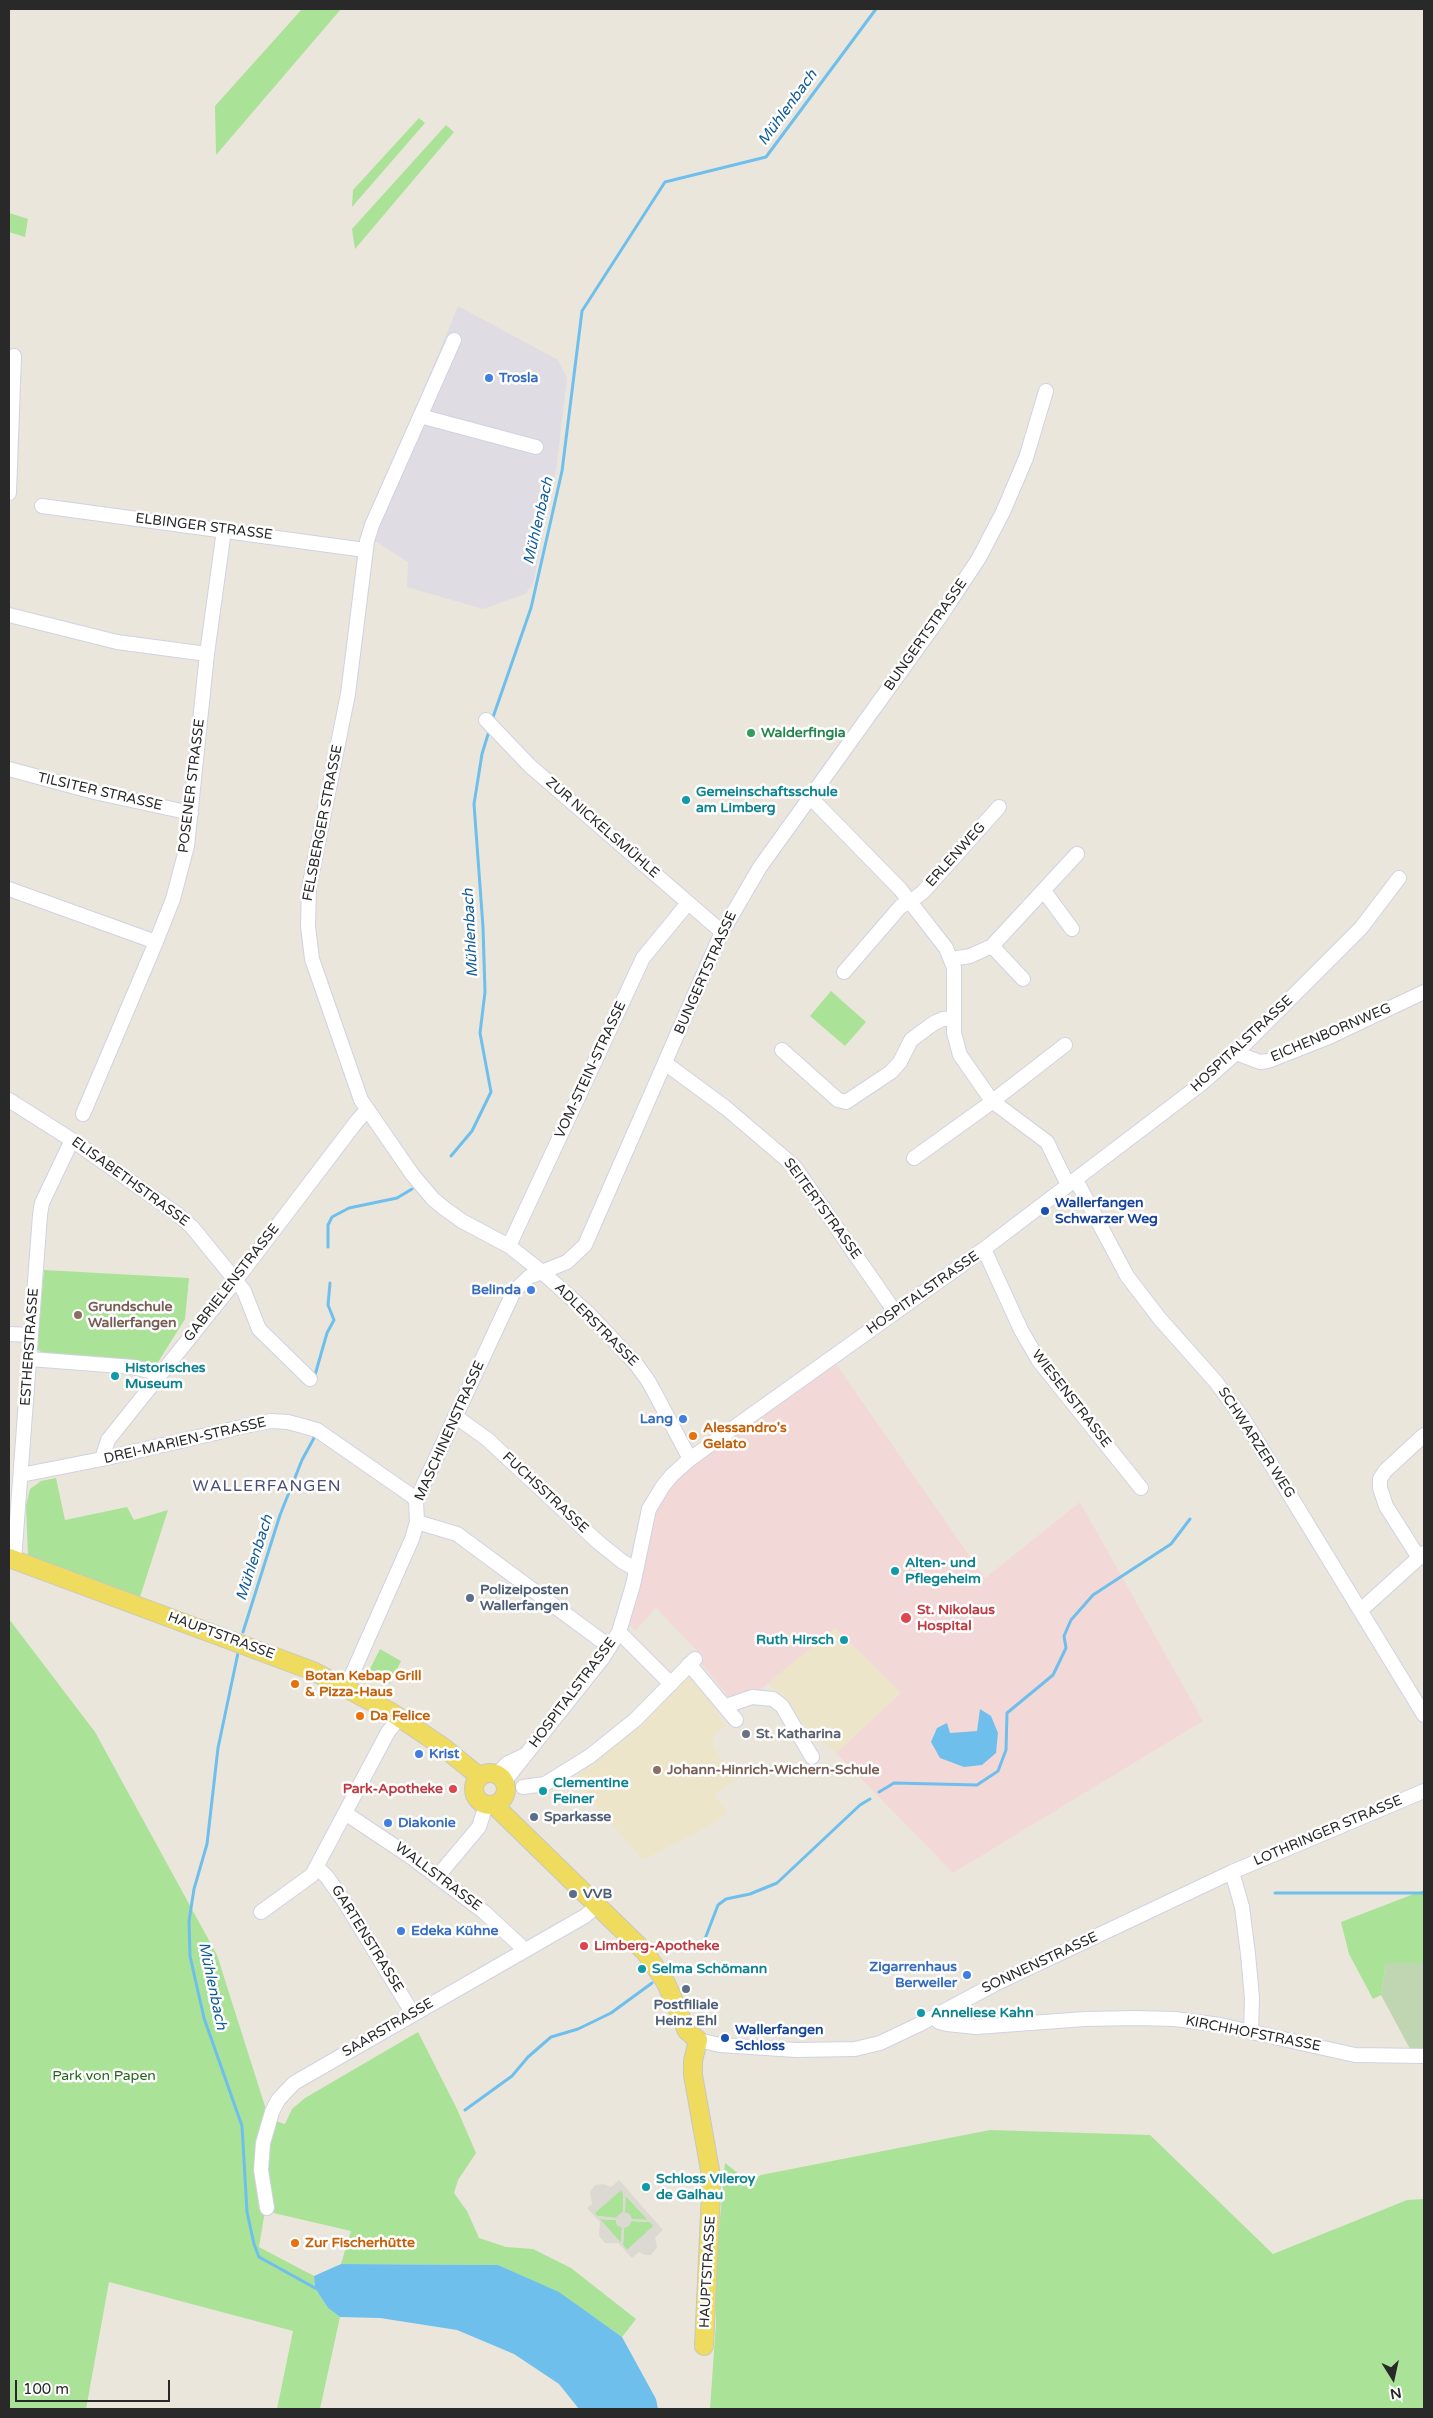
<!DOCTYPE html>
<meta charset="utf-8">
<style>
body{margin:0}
#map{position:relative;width:1433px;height:2418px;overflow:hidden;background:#ebe6db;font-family:"Varela Round",sans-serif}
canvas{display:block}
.frame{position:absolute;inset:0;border:10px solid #292929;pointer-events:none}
.north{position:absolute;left:1368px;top:2353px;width:50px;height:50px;-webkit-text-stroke:4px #fff;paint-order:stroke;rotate:170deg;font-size:14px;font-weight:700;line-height:20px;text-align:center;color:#292929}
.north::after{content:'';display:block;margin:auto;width:18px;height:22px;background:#292929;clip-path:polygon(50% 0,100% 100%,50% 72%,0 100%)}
.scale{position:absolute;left:15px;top:2380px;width:155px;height:22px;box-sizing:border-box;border:2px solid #292929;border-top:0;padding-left:6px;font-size:15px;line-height:18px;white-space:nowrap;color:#292929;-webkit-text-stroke:4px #fff;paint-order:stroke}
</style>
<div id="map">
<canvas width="1433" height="2418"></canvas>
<div class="frame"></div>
<div class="north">N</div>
<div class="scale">100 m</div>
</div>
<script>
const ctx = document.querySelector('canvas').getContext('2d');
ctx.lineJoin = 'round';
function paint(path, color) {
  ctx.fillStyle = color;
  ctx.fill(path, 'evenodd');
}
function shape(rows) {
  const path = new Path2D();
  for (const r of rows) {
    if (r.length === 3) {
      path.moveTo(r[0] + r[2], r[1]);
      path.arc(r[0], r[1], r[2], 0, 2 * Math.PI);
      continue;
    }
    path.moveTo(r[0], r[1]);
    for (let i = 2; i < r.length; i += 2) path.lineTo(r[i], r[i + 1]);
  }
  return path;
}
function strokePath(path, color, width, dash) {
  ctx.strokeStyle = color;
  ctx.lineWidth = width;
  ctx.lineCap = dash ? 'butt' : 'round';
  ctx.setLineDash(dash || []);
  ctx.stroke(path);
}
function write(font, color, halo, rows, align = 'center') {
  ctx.font = font + ' "Varela Round",sans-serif';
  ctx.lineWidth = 5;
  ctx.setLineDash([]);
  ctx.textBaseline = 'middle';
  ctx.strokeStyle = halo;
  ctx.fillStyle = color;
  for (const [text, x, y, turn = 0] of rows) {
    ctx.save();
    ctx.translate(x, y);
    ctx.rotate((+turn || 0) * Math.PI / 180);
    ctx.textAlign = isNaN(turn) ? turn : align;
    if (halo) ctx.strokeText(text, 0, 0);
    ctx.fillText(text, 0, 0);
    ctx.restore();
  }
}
paint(shape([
 [458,306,558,360,567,378,556,471,533,584,525,594,483,609,407,587,408,562,364,534]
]), '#dfdce4');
paint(shape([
 [834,1628,901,1693,836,1753,805,1726,768,1683],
 [691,1673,726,1726,713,1736,714,1747,722,1760,738,1779,715,1794,727,1813,706,1828,643,1860,573,1780]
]), '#ede5ca');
paint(shape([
 [836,1364,985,1578,1080,1502,1203,1721,953,1873,836,1753,901,1693,835,1628,760,1690,734,1697,729,1697,700,1662,704,1658,656,1608,635,1631,629,1624,638,1596,652,1520,665,1492,692,1462]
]), '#f2d9d8');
paint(shape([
 [302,9,341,9,216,155,215,106],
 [419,118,425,123,352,207,353,190],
 [446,125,454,132,355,249,352,229],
 [9,213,28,219,25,237,9,232],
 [831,991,866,1022,845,1046,810,1016],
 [44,1270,189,1278,185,1319,155,1367,147,1362,45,1355,37,1349],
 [56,1478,65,1520,127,1507,134,1520,168,1510,140,1597,28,1556,26,1505,30,1489,41,1481],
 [9,1619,95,1732,217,1955,269,2119,285,2124,292,2109,305,2098,418,2032,457,2109,476,2153,458,2180,454,2193,467,2211,479,2238,506,2247,533,2249,571,2268,636,2319,622,2337,559,2293,498,2265,341,2264,351,2231,265,2211,259,2247,314,2276,315,2288,328,2308,340,2317,320,2409,277,2409,293,2331,109,2282,86,2409,9,2409],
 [380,1649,401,1661,390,1684,368,1673],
 [1424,1890,1424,1963,1386,1963,1381,1995,1373,1999,1349,1954,1341,1922],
 [990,2130,1150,2135,1273,2254,1407,2200,1424,2199,1424,2409,710,2409,716,2322,714,2285,725,2163,749,2182,761,2175],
 [621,2190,623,2193,623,2212,616,2218,597,2216,594,2213],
 [625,2195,648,2220,632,2219,625,2213],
 [599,2219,616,2220,617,2225,622,2227,621,2243],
 [631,2221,650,2222,654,2226,627,2250,623,2245,624,2228]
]), '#aae298');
paint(shape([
 [1386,1963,1424,1963,1424,2050,1410,2049,1381,1995]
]), '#c0d5b2');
paint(shape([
 [619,2180,663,2230,655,2238,657,2247,651,2255,645,2255,639,2252,632,2258,618,2243,605,2243,599,2236,600,2222,587,2208,592,2204,590,2192,595,2185,603,2184,611,2187],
 [621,2190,623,2193,623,2212,615,2218,597,2216,595,2213],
 [626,2195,647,2219,647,2220,632,2219,630,2214,625,2212],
 [600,2219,616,2220,617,2225,622,2228,621,2243],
 [632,2221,650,2222,653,2226,627,2250,623,2245,624,2228,629,2226]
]), '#dcd9d2');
paint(shape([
 [980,1709,991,1716,998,1733,996,1753,982,1765,964,1767,940,1758,931,1742,937,1728,947,1723,950,1733,977,1731],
 [341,2264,498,2265,559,2292,622,2337,656,2399,658,2409,579,2409,559,2384,514,2354,457,2330,380,2318,340,2317,328,2308,315,2288,314,2276]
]), '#6fbfed');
strokePath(shape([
 [492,720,531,608,562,471,582,311,665,182,766,157,876,9],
 [451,1156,472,1131,491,1092,480,1033,485,992,483,927,474,804,482,754,489,731],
 [328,1247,328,1225,332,1217,349,1208,397,1198,412,1189],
 [315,1375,327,1333,334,1320,328,1305,330,1283],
 [243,1632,280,1515,302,1460,314,1438],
 [238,1653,218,1748,207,1844,194,1889,189,1921,190,1956,204,2018,242,2126,247,2212,254,2244,259,2257,315,2288],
 [879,1792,894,1783,977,1785,998,1771,1006,1750,1007,1713,1053,1675,1066,1648,1064,1636,1071,1620,1093,1595,1171,1544,1190,1519],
 [1275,1893,1424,1893],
 [699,1948,703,1944,718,1905,726,1899,750,1894,777,1883,860,1805,870,1799],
 [465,2110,512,2076,528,2057,551,2037,578,2029,611,2013,652,1983]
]), '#6fbfed', 3);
const minor = shape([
 [454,340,372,525,367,541,348,694,309,888,308,926,312,959,361,1100,412,1174,433,1199,444,1208,462,1221,509,1246,542,1272,589,1314,636,1364,649,1382,690,1459],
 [420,416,536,447],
 [9,493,14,356],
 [42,506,365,550],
 [9,615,117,642,207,654],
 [486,720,530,766,722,932],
 [9,769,94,792,191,813],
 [810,797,900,889,946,948,954,968,954,1033,960,1055,992,1101,1047,1142,1068,1185],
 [9,889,156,942],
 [1044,891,1072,929],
 [992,946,1023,979],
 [952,959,970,956,992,946,1077,854],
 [844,972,901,906,910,902,923,892,999,807],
 [782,1050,838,1100,846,1102,891,1072,900,1062,911,1040,934,1023,943,1019,954,1018],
 [1236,1053,1260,1062,1268,1061,1329,1037,1424,992],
 [665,1063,726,1108,794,1166,895,1312],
 [9,1100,72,1140,177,1214,192,1227,244,1291,259,1329,310,1379],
 [83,1114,156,942,173,899,187,846,207,654,224,530],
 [914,1158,985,1107,1065,1045],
 [1076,1180,1127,1276,1160,1319,1216,1382,1244,1420,1424,1715],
 [509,1246,643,958,688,903],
 [984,1249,1021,1330,1039,1361,1141,1488],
 [9,1334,31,1335],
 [30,1359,133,1367,160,1374],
 [455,1416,487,1439,598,1542,623,1562,636,1569],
 [102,1459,108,1440,236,1280,357,1121,367,1110],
 [21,1475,102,1459,250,1425,271,1421,288,1422,317,1430,412,1496,416,1501],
 [417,1522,457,1534,610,1647],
 [1419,1558,1386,1506,1380,1488,1380,1479,1385,1471,1424,1435],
 [14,1560,40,1215,42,1203,72,1140],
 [1361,1610,1424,1553],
 [619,1632,671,1684],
 [689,1664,736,1720],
 [346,1688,412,1539,417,1522,416,1501,514,1291,529,1277,567,1262,585,1245,722,932,760,867,940,617,979,558,1003,512,1026,458,1046,391],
 [726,1706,752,1697,773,1699,782,1706,812,1757],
 [496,1775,508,1763,523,1756],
 [504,1782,602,1659,619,1632,633,1585,649,1509,663,1486,672,1475,690,1459,984,1249,1201,1084,1236,1053,1361,928,1399,878],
 [523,1787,545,1784,590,1756,635,1720,695,1659],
 [345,1813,411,1857,484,1912,525,1950],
 [317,1867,327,1877,346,1904,413,2014],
 [1232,1872,1242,1907,1248,1954,1252,1998,1251,2032],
 [437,1877,479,1827,486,1805],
 [261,1912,312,1875,388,1732,399,1718],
 [935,2016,939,2022,947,2024,976,2027,1085,2019,1135,2018,1175,2019,1220,2025,1355,2055,1424,2056],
 [698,2040,720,2045,796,2050,855,2049,880,2043,918,2025,995,1984,1232,1872,1424,1791],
 [267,2208,261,2170,263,2143,272,2112,278,2100,294,2083,585,1916,598,1905]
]);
const major = shape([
 [9,1558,313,1671,391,1712,443,1747,480,1777],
 [490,1789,16],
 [494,1805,645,1952,666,1983,687,2031,698,2040,693,2061,693,2075,710,2170,711,2193,704,2346]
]);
strokePath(minor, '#d0d2e2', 16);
strokePath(major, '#c7c7c7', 20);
strokePath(minor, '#fff', 14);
strokePath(major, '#efdb5d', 18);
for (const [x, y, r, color] of [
 [489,378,5,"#3f7fe0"],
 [751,733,5,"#2e9e5b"],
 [686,800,5,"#0f9aa8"],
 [1045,1211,5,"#1a4fb4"],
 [531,1290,5,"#3f7fe0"],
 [78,1315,5,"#8d6e63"],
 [115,1376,5,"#0f9aa8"],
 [683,1419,5,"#3f7fe0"],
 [693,1436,5,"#e8710a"],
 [895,1571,5,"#0f9aa8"],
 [470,1598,5,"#5c6f8a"],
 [906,1618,6,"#e0444e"],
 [844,1640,5,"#0f9aa8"],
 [295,1684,5,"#e8710a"],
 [360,1716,5,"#e8710a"],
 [746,1734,5,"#6b7280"],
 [419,1754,5,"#3f7fe0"],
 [657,1770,5,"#8d6e63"],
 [453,1789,5,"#e0444e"],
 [543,1791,5,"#0f9aa8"],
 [534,1817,5,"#5c6f8a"],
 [388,1823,5,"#3f7fe0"],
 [573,1894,5,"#5c6f8a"],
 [401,1931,5,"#3f7fe0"],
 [584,1946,5,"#e0444e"],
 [642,1969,5,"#0f9aa8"],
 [967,1975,5,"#3f7fe0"],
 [686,1989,5,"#5c6f8a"],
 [921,2013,5,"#0f9aa8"],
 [725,2038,5,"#1a4fb4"],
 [646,2187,5,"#0f9aa8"],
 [295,2243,5,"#e8710a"]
]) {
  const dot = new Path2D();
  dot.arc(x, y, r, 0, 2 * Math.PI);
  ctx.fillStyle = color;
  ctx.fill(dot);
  strokePath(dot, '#fff', 2);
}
write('bold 14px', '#366cbe', '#fff', [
 ["Trosla",499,378],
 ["Belinda",521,1290,"right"],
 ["Lang",673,1419,"right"],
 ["Krist",429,1754],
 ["Diakonie",398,1823],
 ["Edeka Kühne",411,1931],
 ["Zigarrenhaus",957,1967,"right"],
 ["Berweiler",957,1983,"right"]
], 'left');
write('14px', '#292929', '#fff', [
 ["ELBINGER STRASSE",204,527,7],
 ["BUNGERTSTRASSE",926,635,-55],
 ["POSENER STRASSE",192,786,-83],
 ["TILSITER STRASSE",100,792,13],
 ["FELSBERGER STRASSE",323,823,-79],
 ["ZUR NICKELSMÜHLE",602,828,41],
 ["ERLENWEG",956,855,-48],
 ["BUNGERTSTRASSE",706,973,-66],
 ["EICHENBORNWEG",1331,1033,-23],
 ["HOSPITALSTRASSE",1242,1044,-43],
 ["VOM-STEIN-STRASSE",591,1070,-65],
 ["ELISABETHSTRASSE",130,1182,36],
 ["SEITERTSTRASSE",822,1209,54],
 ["GABRIELENSTRASSE",232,1283,-52],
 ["HOSPITALSTRASSE",923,1293,-35],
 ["ADLERSTRASSE",596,1325,45],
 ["ESTHERSTRASSE",30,1347,-86],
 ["WIESENSTRASSE",1071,1399,52],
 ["MASCHINENSTRASSE",450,1431,-66],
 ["DREI-MARIEN-STRASSE",185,1441,-13],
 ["SCHWARZER WEG",1256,1443,57],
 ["FUCHSSTRASSE",545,1493,43],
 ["HAUPTSTRASSE",221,1636,20],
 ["HOSPITALSTRASSE",573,1693,-53],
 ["LOTHRINGER STRASSE",1328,1831,-23],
 ["WALLSTRASSE",438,1877,37],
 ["GARTENSTRASSE",367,1939,58],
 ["SONNENSTRASSE",1040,1963,-25],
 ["SAARSTRASSE",388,2028,-30],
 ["KIRCHHOFSTRASSE",1253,2034,11],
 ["HAUPTSTRASSE",708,2272,-87]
]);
write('bold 14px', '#27864d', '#fff', [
 ["Walderfingia",761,733]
], 'left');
write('bold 14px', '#0d838f', '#fff', [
 ["Gemeinschaftsschule",696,792],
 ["am Limberg",696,808],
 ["Historisches",125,1368],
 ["Museum",125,1384],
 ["Alten- und",905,1563],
 ["Pflegeheim",905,1579],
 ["Ruth Hirsch",834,1640,"right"],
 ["Clementine",553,1783],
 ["Feiner",553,1799],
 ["Selma Schömann",652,1969],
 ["Anneliese Kahn",931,2013],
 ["Schloss Vileroy",656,2179],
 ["de Galhau",656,2195]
], 'left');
write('bold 14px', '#164399', '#fff', [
 ["Wallerfangen",1055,1203],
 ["Schwarzer Weg",1055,1219],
 ["Wallerfangen",735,2030],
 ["Schloss",735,2046]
], 'left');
write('bold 14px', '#785e54', '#fff', [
 ["Grundschule",88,1307],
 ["Wallerfangen",88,1323],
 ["Johann-Hinrich-Wichern-Schule",667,1770]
], 'left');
write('bold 14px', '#c56008', '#fff', [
 ["Alessandro's",703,1428],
 ["Gelato",703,1444],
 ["Botan Kebap Grill",305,1676],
 ["& Pizza-Haus",305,1692],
 ["Da Felice",370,1716],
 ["Zur Fischerhütte",305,2243]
], 'left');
write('bold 14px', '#4e5e75', '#fff', [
 ["Polizeiposten",480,1590],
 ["Wallerfangen",480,1606],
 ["Sparkasse",544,1817],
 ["VVB",583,1894],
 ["Postfiliale",686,2005,"center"],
 ["Heinz Ehl",686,2021,"center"]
], 'left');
write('bold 14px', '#be3a42', '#fff', [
 ["St. Nikolaus",917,1610],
 ["Hospital",917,1626],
 ["Park-Apotheke",443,1789,"right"],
 ["Limberg-Apotheke",594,1946]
], 'left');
write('bold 14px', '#5b616d', '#fff', [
 ["St. Katharina",756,1734]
], 'left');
write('14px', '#23651a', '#fff', [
 ["Park von Papen",104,2076]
]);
write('italic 15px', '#0f5b98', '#fff', [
 ["Mühlenbach",788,108,-54],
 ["Mühlenbach",539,521,-77],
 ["Mühlenbach",471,933,-93],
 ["Mühlenbach",255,1558,-72],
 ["Mühlenbach",212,1986,78]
]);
ctx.letterSpacing = '1px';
write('16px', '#4a4e79', '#fff', [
 ["WALLERFANGEN",267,1487]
]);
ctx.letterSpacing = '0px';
</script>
